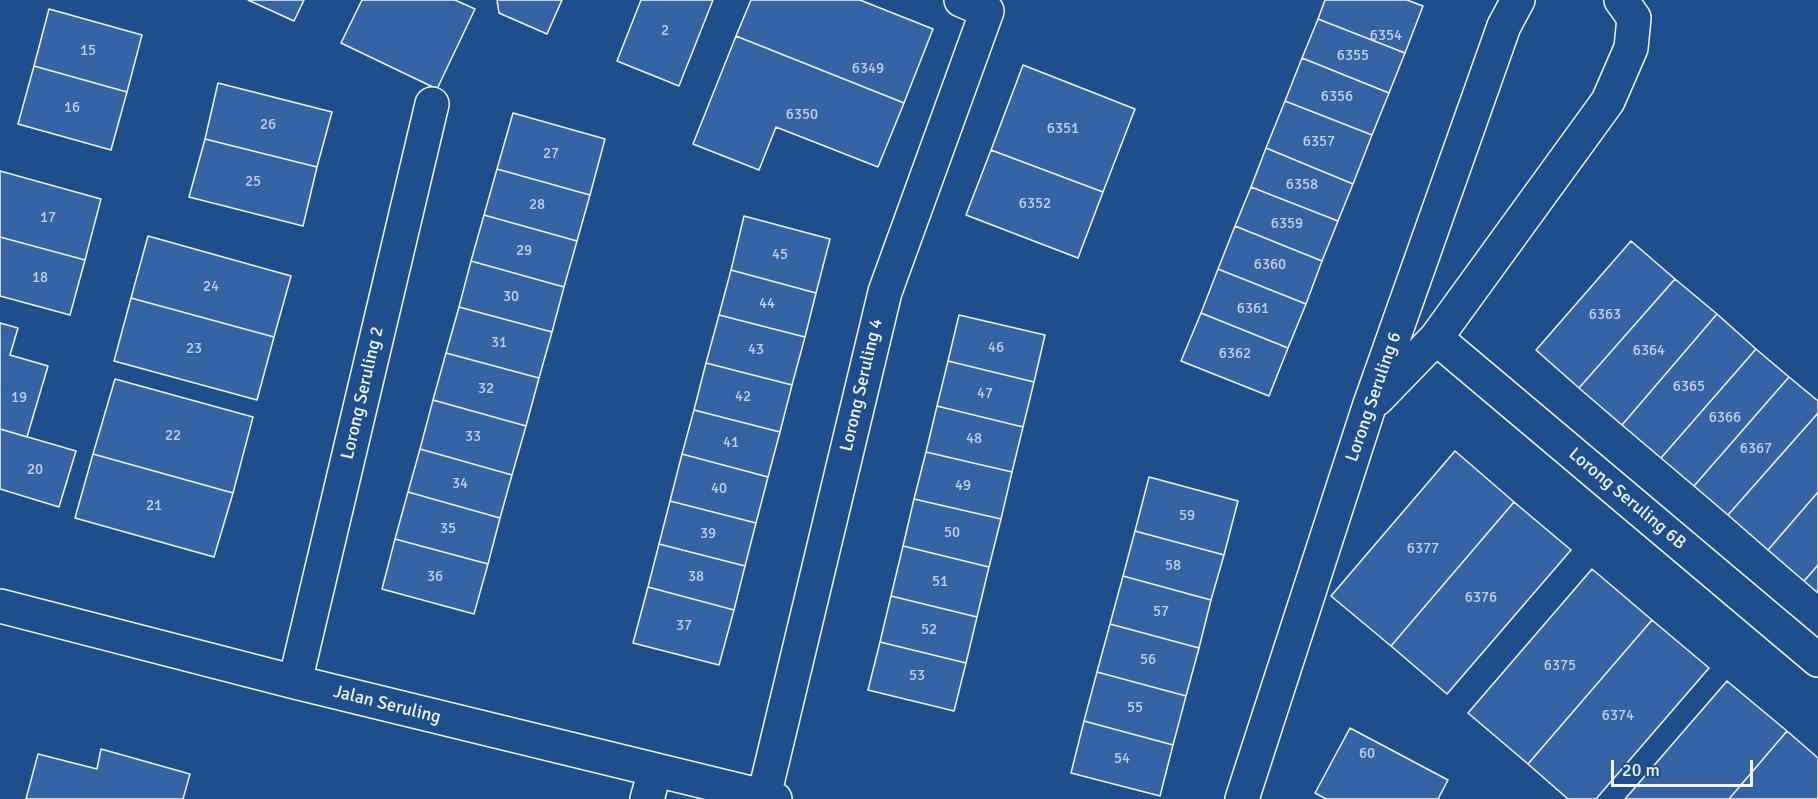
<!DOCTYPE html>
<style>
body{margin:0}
#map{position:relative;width:1818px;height:799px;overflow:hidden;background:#1f4e8c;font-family:Signika,sans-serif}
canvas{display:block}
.scale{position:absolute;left:1611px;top:760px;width:142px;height:27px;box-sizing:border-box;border:3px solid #f2f6ff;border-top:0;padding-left:8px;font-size:18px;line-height:21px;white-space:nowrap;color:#f2f6ff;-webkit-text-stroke:4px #1f4e8c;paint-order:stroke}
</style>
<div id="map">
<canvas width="1818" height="799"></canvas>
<div class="scale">20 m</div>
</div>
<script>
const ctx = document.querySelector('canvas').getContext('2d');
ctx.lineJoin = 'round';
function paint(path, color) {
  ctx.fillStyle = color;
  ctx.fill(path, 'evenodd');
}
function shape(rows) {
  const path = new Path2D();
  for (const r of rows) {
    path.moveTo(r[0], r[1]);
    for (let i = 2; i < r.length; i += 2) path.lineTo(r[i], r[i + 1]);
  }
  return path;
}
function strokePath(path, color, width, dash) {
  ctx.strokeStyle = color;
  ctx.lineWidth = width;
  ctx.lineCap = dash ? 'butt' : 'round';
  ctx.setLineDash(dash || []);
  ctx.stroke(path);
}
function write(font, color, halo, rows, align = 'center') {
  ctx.font = font + ' Signika,sans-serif';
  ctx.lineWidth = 4.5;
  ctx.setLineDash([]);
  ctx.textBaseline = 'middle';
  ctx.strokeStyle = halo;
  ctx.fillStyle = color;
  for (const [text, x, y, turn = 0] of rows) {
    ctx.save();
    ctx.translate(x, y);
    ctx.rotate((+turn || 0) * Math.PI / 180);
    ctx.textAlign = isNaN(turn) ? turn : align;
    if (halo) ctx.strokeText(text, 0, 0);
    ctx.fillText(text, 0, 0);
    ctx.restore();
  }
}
const building = shape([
 [248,0,304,0,294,21,248,0],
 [362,0,455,0,475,9,437,89,341,43,362,0],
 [497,0,562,0,547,34,499,13,497,0],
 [641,0,713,0,679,86,617,61,641,0],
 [751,0,860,0,933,29,904,103,736,36,751,0],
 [1325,0,1407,0,1423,6,1405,53,1318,19,1325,0],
 [49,9,142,35,127,92,34,66,49,9],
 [1318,19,1405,53,1389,93,1302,58,1318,19],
 [736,36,904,103,878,167,776,127,759,170,693,144,736,36],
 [1302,58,1389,93,1372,135,1285,101,1302,58],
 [1023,65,1135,109,1103,192,991,150,1023,65],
 [34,66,127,92,111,150,18,124,34,66],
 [218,83,332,112,317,167,205,139,218,83],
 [1285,101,1372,135,1353,184,1266,148,1285,101],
 [513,113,605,139,590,195,497,169,513,113],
 [205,139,317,167,303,226,189,197,205,139],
 [1266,148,1353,184,1338,221,1251,187,1266,148],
 [991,150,1103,192,1078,258,966,215,991,150],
 [497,169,590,195,577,241,484,215,497,169],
 [0,171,101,199,85,260,0,237,0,171],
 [1251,187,1338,221,1322,261,1235,226,1251,187],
 [484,215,577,241,564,287,471,261,484,215],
 [744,216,830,239,816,293,731,270,744,216],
 [1235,226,1322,261,1306,304,1218,269,1235,226],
 [148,236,291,276,274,337,131,298,148,236],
 [0,237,85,260,70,315,0,296,0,237],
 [1631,241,1675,279,1579,388,1536,350,1631,241],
 [471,261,564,287,552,332,459,307,471,261],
 [1218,269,1306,304,1288,348,1201,313,1218,269],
 [731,270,816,293,805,337,719,315,731,270],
 [1675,279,1717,314,1622,425,1579,388,1675,279],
 [131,298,274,337,257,400,114,361,131,298],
 [459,307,552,332,539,378,446,353,459,307],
 [1201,313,1288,348,1269,396,1181,361,1201,313],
 [1717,314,1756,349,1661,458,1622,425,1717,314],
 [719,315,805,337,792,385,706,363,719,315],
 [959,315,1045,335,1034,382,948,361,959,315],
 [0,323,18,328,10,355,48,366,27,437,0,429,0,323],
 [1756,349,1789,377,1694,486,1661,458,1756,349],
 [446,353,539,378,526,426,433,400,446,353],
 [948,361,1034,382,1023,427,937,406,948,361],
 [706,363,792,385,780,432,694,410,706,363],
 [1789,377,1818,401,1818,413,1728,515,1694,486,1789,377],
 [115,379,253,417,233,493,93,454,115,379],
 [433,400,526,426,512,475,420,449,433,400],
 [937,406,1023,427,1012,472,926,452,937,406],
 [694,410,780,432,768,477,682,454,694,410],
 [1818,413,1818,492,1768,550,1728,515,1818,413],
 [0,429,76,451,59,507,0,489,0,429],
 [420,449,512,475,500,518,408,492,420,449],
 [1455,451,1514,502,1391,646,1331,596,1455,451],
 [926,452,1012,472,1001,519,914,499,926,452],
 [93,454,233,493,214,557,75,518,93,454],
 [682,454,768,477,756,523,670,501,682,454],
 [1149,477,1238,501,1224,555,1135,531,1149,477],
 [408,492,500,518,488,564,395,539,408,492],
 [1818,492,1818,565,1804,581,1768,550,1818,492],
 [914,499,1001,519,989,567,903,546,914,499],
 [670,501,756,523,745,566,659,544,670,501],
 [1514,502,1571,550,1447,694,1391,646,1514,502],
 [1135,531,1224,555,1211,600,1123,576,1135,531],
 [395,539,488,564,474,614,382,589,395,539],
 [659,544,745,566,734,610,648,587,659,544],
 [903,546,989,567,977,617,891,596,903,546],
 [1818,565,1818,593,1804,581,1818,565],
 [1592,569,1652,620,1528,764,1468,713,1592,569],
 [1123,576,1211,600,1199,648,1110,624,1123,576],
 [648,587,734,610,719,665,633,643,648,587],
 [891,596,977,617,966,663,880,642,891,596],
 [1652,620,1709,668,1596,799,1568,799,1528,764,1652,620],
 [1110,624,1199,648,1186,696,1097,672,1110,624],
 [880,642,966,663,954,711,868,690,880,642],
 [1097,672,1186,696,1173,745,1084,721,1097,672],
 [1727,681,1787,731,1729,799,1625,799,1727,681],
 [1084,721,1173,745,1160,796,1071,773,1084,721],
 [1350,728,1448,780,1438,799,1326,799,1315,793,1350,728],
 [1787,731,1818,758,1818,799,1729,799,1787,731],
 [101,749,190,774,183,799,26,799,38,754,97,769,101,749]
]);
paint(building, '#3563a3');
strokePath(building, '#f2f6ff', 1.5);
const minor = shape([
 [1436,338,1818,660],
 [1377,399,1436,338,1608,101,1631,48,1634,18,1621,0],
 [0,606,295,682,775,799],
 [295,682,432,104],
 [764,796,885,292,987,11,961,0],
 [647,799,655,771],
 [1242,799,1369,407,1504,26,1518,0]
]);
strokePath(minor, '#f2f6ff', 36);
strokePath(minor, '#1f4e8c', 33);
write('15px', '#c3d1e8', null, [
 ["2",665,31],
 ["6354",1386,36],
 ["15",88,51],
 ["6355",1353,56],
 ["6349",868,69],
 ["6356",1337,97],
 ["16",72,108],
 ["6350",802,115],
 ["26",268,125],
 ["6351",1063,129],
 ["6357",1319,142],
 ["27",551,154],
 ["25",253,182],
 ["6358",1302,185],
 ["6352",1035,204],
 ["28",537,205],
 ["17",48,218],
 ["6359",1287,224],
 ["29",524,251],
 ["45",780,255],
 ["6360",1270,265],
 ["18",40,278],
 ["24",211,287],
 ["30",511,297],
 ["44",767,304],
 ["6361",1253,309],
 ["6363",1605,315],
 ["31",499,343],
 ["46",996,348],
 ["23",194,349],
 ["43",756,350],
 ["6364",1649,351],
 ["6362",1235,354],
 ["6365",1689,387],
 ["32",486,389],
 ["47",985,394],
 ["42",743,397],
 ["19",19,398],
 ["6366",1725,418],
 ["22",173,436],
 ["33",473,437],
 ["48",974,439],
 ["41",731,443],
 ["6367",1756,449],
 ["20",35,470],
 ["34",460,484],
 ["49",963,486],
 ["40",719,489],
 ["21",154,506],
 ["59",1187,516],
 ["35",448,529],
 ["50",952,533],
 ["39",708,534],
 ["6377",1423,549],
 ["58",1173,566],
 ["36",435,577],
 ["38",696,577],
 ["51",940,582],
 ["6376",1481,598],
 ["57",1161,612],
 ["37",684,626],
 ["52",929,630],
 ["56",1148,660],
 ["6375",1560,666],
 ["53",917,676],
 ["55",1135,708],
 ["6374",1618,716],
 ["60",1367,754],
 ["54",1122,759]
]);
write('18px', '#f2f6ff', '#1f4e8c', [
 ["Lorong Seruling 4",862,385,-77],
 ["Lorong Seruling 2",363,393,-77],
 ["Lorong Seruling 6",1374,397,-71],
 ["Lorong Seruling 6B",1627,499,40],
 ["Jalan Seruling",387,705,14]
]);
</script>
